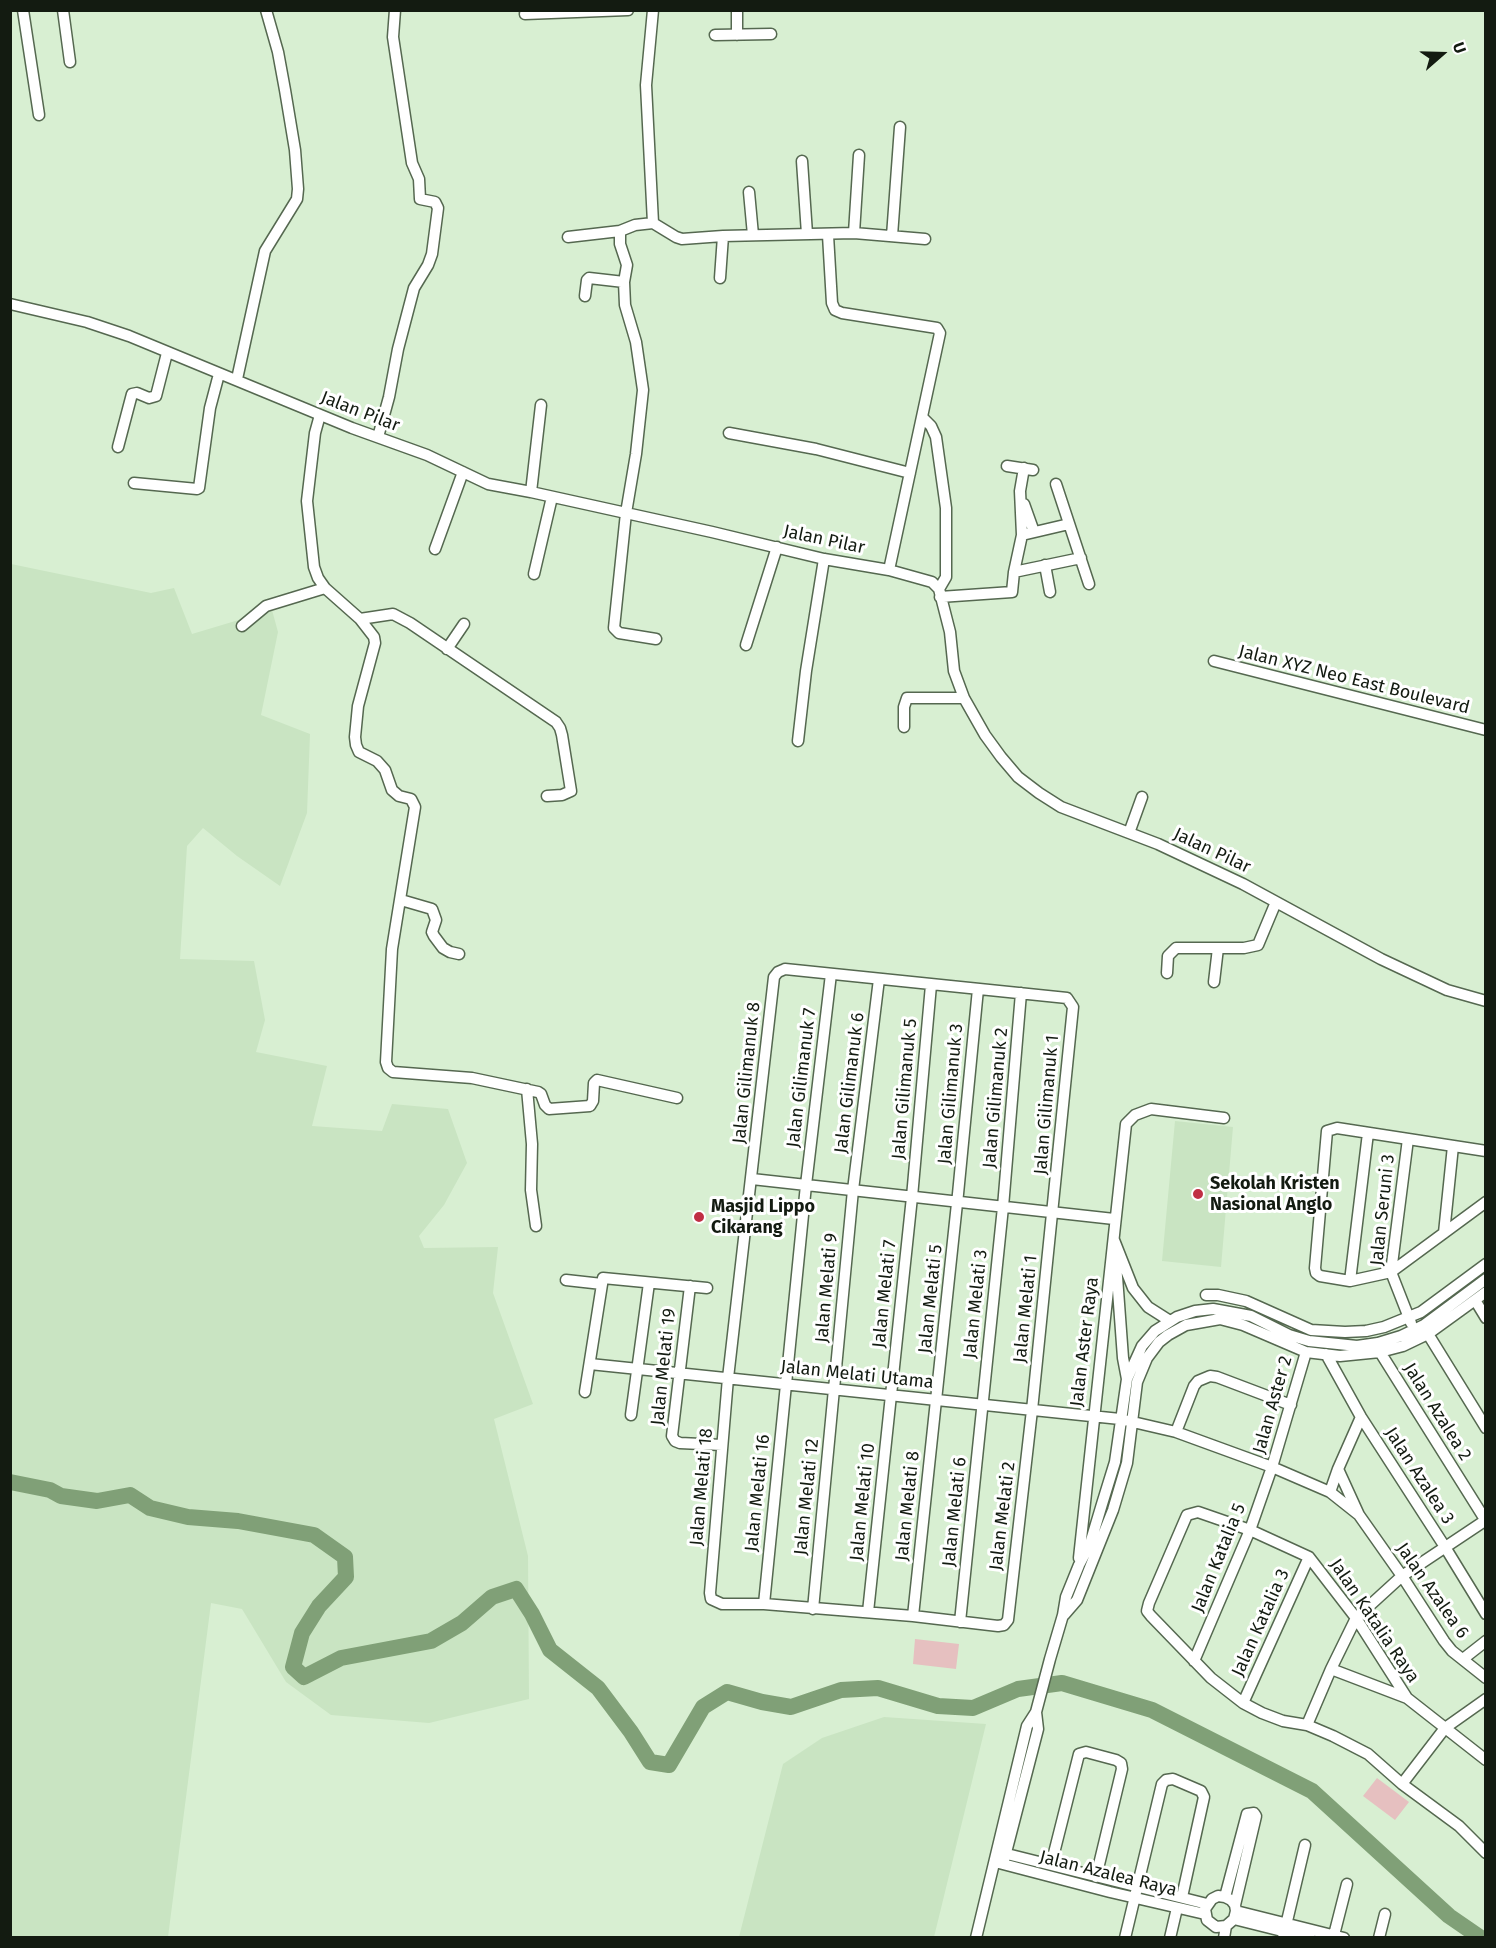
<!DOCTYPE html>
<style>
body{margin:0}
#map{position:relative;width:1496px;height:1948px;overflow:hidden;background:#d8efd2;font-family:"Fira Sans",sans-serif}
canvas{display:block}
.frame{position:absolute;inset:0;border:12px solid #131b11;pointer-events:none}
.north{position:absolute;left:1412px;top:24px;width:60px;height:60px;-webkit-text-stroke:4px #fff;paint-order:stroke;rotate:70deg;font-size:16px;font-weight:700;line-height:24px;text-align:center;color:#131b11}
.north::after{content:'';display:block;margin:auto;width:21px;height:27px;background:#131b11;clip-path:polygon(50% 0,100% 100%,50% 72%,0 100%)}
</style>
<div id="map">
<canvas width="1496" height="1948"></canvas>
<div class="frame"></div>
<div class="north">U</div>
</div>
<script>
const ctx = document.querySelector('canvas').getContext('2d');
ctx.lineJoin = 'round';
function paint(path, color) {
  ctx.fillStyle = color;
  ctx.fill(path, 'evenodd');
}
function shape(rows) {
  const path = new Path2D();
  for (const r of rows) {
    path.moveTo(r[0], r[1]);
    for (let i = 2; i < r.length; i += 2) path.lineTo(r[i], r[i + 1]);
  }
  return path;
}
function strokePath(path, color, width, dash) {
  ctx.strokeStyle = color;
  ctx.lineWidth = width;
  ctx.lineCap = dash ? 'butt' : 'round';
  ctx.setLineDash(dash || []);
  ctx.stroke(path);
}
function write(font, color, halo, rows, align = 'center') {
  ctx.font = font + ' "Fira Sans",sans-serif';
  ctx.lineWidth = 6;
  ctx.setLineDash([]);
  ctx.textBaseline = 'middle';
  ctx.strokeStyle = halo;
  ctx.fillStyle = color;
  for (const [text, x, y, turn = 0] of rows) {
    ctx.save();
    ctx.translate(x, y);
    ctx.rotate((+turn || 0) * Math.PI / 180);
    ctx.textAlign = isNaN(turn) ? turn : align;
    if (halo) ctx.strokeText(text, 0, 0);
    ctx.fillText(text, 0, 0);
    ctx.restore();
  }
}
paint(shape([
 [11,564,151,593,174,588,192,634,272,610,278,632,261,715,310,734,307,813,280,886,237,856,203,828,187,846,180,959,254,961,265,1020,256,1052,327,1066,312,1126,382,1131,392,1104,448,1109,467,1163,444,1205,419,1236,424,1248,498,1247,493,1293,533,1404,494,1419,528,1556,529,1699,429,1723,331,1715,286,1682,242,1609,211,1603,168,1937,11,1938],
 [1175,1121,1233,1127,1221,1267,1162,1261],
 [884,1717,986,1724,934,1937,739,1937,783,1764,822,1738]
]), '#c9e4c2');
paint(shape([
 [915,1639,959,1644,956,1669,913,1664],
 [1377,1778,1409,1802,1395,1820,1363,1796]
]), '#e6c0c0');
strokePath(shape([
 [10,1482,50,1490,61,1496,97,1501,130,1495,150,1508,188,1517,238,1521,314,1535,345,1557,346,1577,319,1606,302,1633,293,1667,304,1677,341,1658,431,1641,462,1623,492,1597,516,1589,532,1614,550,1650,598,1688,631,1732,650,1762,669,1765,703,1707,727,1692,762,1702,791,1707,841,1690,878,1688,938,1706,973,1708,1018,1689,1062,1683,1152,1710,1312,1791,1449,1916,1481,1938]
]), '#80a077', 16);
const street = shape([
 [23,10,39,115],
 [63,10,70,62],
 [653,10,646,85,653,223],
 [525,14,628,10],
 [715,35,771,34],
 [737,35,737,10],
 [802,161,807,234],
 [749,192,753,235],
 [854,233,859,155],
 [828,235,832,303,835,310,842,313,937,328,940,333,889,570],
 [892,236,900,127],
 [568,237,620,231],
 [720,278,723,236],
 [585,296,587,280,589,278,624,282],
 [10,304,87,322,129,336,352,428,427,455,488,484,531,492,712,532,824,559,889,570,932,582,939,589,950,632,954,671,964,698,985,735,1001,757,1018,777,1039,793,1061,807,1158,844,1243,884,1381,959,1447,990,1486,1001],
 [237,379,265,251,297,199,298,189,295,150,285,90,278,52,266,10],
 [320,415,315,433,307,501,314,567,318,578,325,588,360,619,374,637,375,643,358,706,355,737,356,745,359,752,377,761,385,770,392,790,399,796,411,799,415,807,392,949,386,1062,388,1068,393,1072,472,1078,538,1092,541,1094,545,1105,549,1109,590,1106,593,1101,594,1083,597,1080,677,1098],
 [922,417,931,426,936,437,946,508,946,577,939,589],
 [729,433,816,449,910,473],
 [378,437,389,397,398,349,414,288,428,265,432,254,438,208,435,202,420,199,419,179,412,163,393,37,395,10],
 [118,447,132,394,137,393,149,398,156,396,167,353],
 [1007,466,1033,470],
 [134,483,197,489,199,488,210,408,219,374],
 [1056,484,1089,584],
 [531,492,541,405],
 [1024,504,1034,532],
 [1022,535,1069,524],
 [435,549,463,472],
 [1045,565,1050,592],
 [1014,572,1081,558],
 [534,574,552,497],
 [940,597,1012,592,1014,572,1022,535,1020,491,1024,468],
 [360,619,393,614,410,623,556,722,560,728,562,735,571,791,562,795,547,796],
 [242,626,266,606,325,588],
 [656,639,619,633,614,628,626,513,636,454,643,390,636,342,625,305,624,282,627,265,620,244,620,231,635,225,653,223,676,237,682,239,723,236,854,233,925,239],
 [746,645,777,547],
 [447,649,464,624],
 [1214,661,1486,730],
 [904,727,904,707,907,698,964,698],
 [798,741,806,671,824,559],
 [1129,833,1142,797],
 [401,900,432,909,436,920,432,932,434,936,443,948,450,952,459,954],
 [785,969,1067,998,1073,1007,1032,1410,1008,1620,1004,1625,998,1626,913,1616,764,1604,722,1604,711,1599,710,1593,728,1378,774,977,778,972,785,969],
 [1167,973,1168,956,1176,948,1244,948,1258,945,1276,902],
 [1214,982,1218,948],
 [527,1089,532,1144,531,1190,536,1226],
 [1408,1139,1391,1272,1411,1323],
 [1486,1151,1337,1128,1327,1131,1315,1268,1316,1273,1320,1276,1350,1281,1391,1272,1486,1202],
 [752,1179,1114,1219],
 [1444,1233,1453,1146],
 [1114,1240,1133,1288,1148,1307,1170,1321],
 [1116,1263,1123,1358,1127,1379],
 [566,1280,602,1284],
 [1350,1281,1368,1133],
 [690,1286,672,1436,675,1441,680,1443,722,1445],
 [1206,1295,1218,1295,1246,1301,1311,1330,1345,1332,1366,1331,1384,1327,1421,1312,1486,1264],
 [1475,1300,1486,1318],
 [1428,1334,1486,1428],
 [1380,1352,1486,1521],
 [1326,1354,1361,1417,1445,1547,1486,1614],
 [590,1364,1120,1419,1176,1432,1272,1467,1330,1492,1359,1515],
 [585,1392,603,1278,707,1288],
 [631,1415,649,1283],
 [1176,1432,1194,1386,1198,1381,1210,1376,1217,1377,1291,1405],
 [1338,1469,1359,1515,1402,1576,1444,1641,1452,1651,1486,1678],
 [1330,1492,1338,1469,1361,1417],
 [1079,1558,1126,1124,1135,1115,1151,1109,1224,1118],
 [764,1604,806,1185,831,974],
 [813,1609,853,1190,879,979],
 [868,1612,912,1197,931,985],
 [1064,1615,1077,1600,1113,1510,1127,1463,1137,1382,1147,1358,1159,1342,1168,1335,1186,1325,1220,1319,1243,1325,1306,1352,1340,1356,1380,1352,1403,1346,1428,1334,1486,1292],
 [913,1616,958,1194,978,989],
 [960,1622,1003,1207,1021,993],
 [1463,1659,1486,1641],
 [1194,1661,1250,1530,1272,1467,1306,1352],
 [1331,1669,1407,1698],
 [1243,1703,1309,1557],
 [1307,1725,1331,1669,1356,1618,1402,1576,1486,1520],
 [1486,1760,1407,1698,1356,1618,1309,1557,1250,1530,1198,1512,1187,1515,1149,1603,1147,1611,1151,1616,1211,1678,1243,1703,1262,1713,1283,1721,1307,1725,1333,1736,1368,1754,1402,1784,1459,1826,1486,1853],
 [1402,1784,1445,1728,1486,1699],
 [999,1852,1207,1904],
 [999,1863,1110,1892,1205,1914],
 [1003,1864,1038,1729,1036,1712,1050,1659,1063,1615,1066,1597,1079,1565,1090,1544,1102,1504,1115,1462,1127,1379,1142,1346,1155,1331,1177,1317,1195,1311,1213,1309,1251,1316,1289,1335,1309,1341,1357,1346,1378,1343,1401,1336,1424,1325,1486,1279],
 [1051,1865,1079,1754,1086,1752,1116,1760,1121,1763,1122,1769,1096,1877],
 [1225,1897,1247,1814,1254,1813,1256,1816,1235,1905],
 [1236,1911,1344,1938],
 [1234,1919,1310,1938],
 [1334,1935,1347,1884],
 [976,1938,1027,1726,1036,1712],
 [1125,1938,1162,1784,1166,1780,1173,1779,1201,1791,1204,1797,1182,1897],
 [1170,1938,1177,1908],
 [1224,1938,1226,1926,1234,1919,1236,1911,1235,1905,1231,1900,1225,1897,1218,1896,1212,1899,1205,1909,1207,1920,1216,1927,1226,1926],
 [1283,1938,1305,1845],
 [1379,1938,1385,1914]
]);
strokePath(street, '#556850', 13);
strokePath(street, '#fff', 10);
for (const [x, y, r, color] of [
 [1198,1194,6,"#c02f44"],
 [699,1217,6,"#c02f44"]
]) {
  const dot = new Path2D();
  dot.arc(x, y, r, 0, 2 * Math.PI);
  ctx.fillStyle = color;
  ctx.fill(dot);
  strokePath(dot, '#fff', 2);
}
write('18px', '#131b11', '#fff', [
 ["Jalan Pilar",360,412,21],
 ["Jalan Pilar",824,540,12],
 ["Jalan XYZ Neo East Boulevard",1354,680,14],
 ["Jalan Pilar",1212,851,25],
 ["Jalan Gilimanuk 8",747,1073,-84],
 ["Jalan Gilimanuk 7",802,1078,-83],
 ["Jalan Gilimanuk 6",850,1083,-83],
 ["Jalan Gilimanuk 5",905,1089,-85],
 ["Jalan Gilimanuk 3",951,1094,-85],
 ["Jalan Gilimanuk 2",996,1098,-85],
 ["Jalan Gilimanuk 1",1047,1105,-85],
 ["Jalan Seruni 3",1383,1210,-84],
 ["Jalan Melati 9",827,1288,-85],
 ["Jalan Melati 7",885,1294,-84],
 ["Jalan Melati 5",931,1299,-84],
 ["Jalan Melati 3",976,1304,-84],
 ["Jalan Melati 1",1026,1309,-84],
 ["Jalan Aster Raya",1085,1342,-83],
 ["Jalan Melati 19",664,1367,-84],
 ["Jalan Melati Utama",857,1375,6],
 ["Jalan Aster 2",1273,1405,-74],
 ["Jalan Azalea 2",1437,1412,58],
 ["Jalan Azalea 3",1419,1476,57],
 ["Jalan Melati 18",702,1487,-85],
 ["Jalan Melati 16",758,1493,-84],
 ["Jalan Melati 12",807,1497,-84],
 ["Jalan Melati 10",863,1502,-84],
 ["Jalan Melati 8",908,1506,-84],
 ["Jalan Melati 6",955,1512,-84],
 ["Jalan Melati 2",1003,1516,-83],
 ["Jalan Katalia 5",1219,1558,-68],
 ["Jalan Azalea 6",1432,1591,55],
 ["Jalan Katalia Raya",1374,1621,56],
 ["Jalan Katalia 3",1261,1623,-66],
 ["Jalan Azalea Raya",1108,1874,14]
]);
write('bold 18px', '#131b11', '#fff', [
 ["Sekolah Kristen",1210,1184],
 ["Nasional Anglo",1210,1205],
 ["Masjid Lippo",711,1207],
 ["Cikarang",711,1228]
], 'left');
</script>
